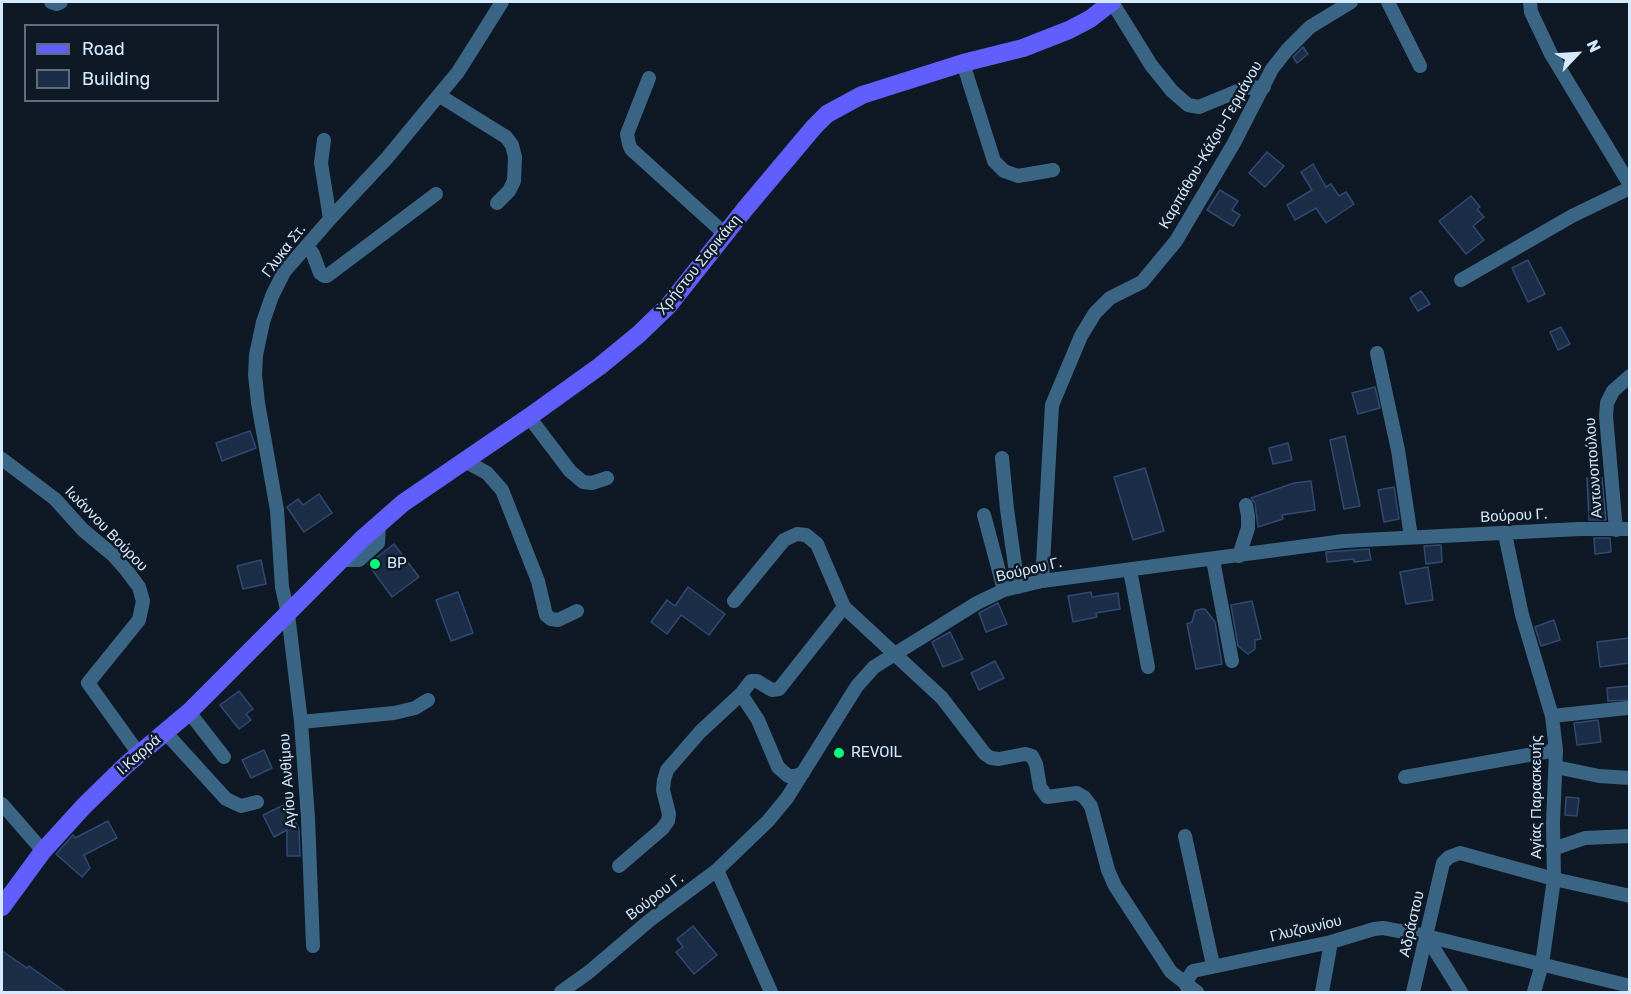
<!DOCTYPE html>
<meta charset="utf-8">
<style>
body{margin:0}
#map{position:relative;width:1631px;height:994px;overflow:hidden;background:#0f1926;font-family:Rubik,sans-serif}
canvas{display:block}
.frame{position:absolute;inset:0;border:3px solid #d5eafe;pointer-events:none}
.legend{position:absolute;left:24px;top:24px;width:195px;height:78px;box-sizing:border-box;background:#0f1926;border:2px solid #5e6d7c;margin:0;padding:8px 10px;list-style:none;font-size:18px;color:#d5eafe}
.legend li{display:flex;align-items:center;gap:12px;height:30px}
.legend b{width:30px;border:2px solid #5e6d7c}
.north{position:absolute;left:1547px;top:24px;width:60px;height:60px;-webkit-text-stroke:4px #0f1926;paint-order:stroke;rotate:65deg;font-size:16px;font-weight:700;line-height:24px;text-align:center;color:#d5eafe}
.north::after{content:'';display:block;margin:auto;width:21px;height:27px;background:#d5eafe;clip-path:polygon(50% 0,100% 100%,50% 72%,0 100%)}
</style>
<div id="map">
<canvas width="1631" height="994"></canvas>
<div class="frame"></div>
<ul class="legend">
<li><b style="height:8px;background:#605efd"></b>Road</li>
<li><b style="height:16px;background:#1c2d47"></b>Building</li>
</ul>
<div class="north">N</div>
</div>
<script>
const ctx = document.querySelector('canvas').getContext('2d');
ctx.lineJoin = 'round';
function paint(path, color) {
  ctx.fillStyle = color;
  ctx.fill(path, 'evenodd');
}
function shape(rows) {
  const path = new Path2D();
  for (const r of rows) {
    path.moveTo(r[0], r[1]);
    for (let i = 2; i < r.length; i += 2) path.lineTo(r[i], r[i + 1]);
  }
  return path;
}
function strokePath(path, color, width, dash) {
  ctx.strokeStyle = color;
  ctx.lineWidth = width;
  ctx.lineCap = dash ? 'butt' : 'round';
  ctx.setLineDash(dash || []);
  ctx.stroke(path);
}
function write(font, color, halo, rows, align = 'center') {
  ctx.font = font + ' Rubik,sans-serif';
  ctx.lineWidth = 5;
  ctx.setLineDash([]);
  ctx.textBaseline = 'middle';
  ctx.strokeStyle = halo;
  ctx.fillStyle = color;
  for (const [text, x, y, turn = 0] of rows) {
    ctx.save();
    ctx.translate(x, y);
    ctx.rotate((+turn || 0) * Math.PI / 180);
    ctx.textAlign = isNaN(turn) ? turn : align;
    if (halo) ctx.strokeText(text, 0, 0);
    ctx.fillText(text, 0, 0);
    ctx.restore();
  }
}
const building = shape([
 [1303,47,1308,54,1297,63,1293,57,1303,47],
 [1267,152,1284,166,1265,187,1249,173,1267,152],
 [1313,164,1326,187,1331,184,1339,196,1346,192,1354,204,1326,223,1316,208,1295,220,1287,205,1312,190,1301,172,1313,164],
 [1220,190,1238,201,1232,210,1240,215,1233,226,1207,210,1220,190],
 [1471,196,1480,207,1477,209,1484,217,1473,226,1484,240,1466,254,1439,221,1471,196],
 [1528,260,1545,294,1528,302,1512,268,1528,260],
 [1421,291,1430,304,1418,311,1410,298,1421,291],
 [1561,327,1570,344,1558,350,1550,332,1561,327],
 [1375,387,1380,408,1358,414,1352,393,1375,387],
 [250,431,256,448,222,461,216,443,250,431],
 [1345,436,1360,506,1344,509,1330,440,1345,436],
 [1288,443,1292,460,1273,464,1269,448,1288,443],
 [1145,468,1164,531,1133,540,1114,477,1145,468],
 [1587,478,1602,478,1606,520,1589,520,1587,478],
 [1311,481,1315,510,1282,515,1283,519,1258,527,1255,503,1251,498,1294,483,1311,481],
 [1394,487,1399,519,1384,522,1378,490,1394,487],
 [319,494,332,513,304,532,287,507,298,499,303,505,319,494],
 [1594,538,1610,538,1611,552,1595,554,1594,538],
 [394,544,419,577,392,597,368,564,394,544],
 [1441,545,1442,562,1426,564,1424,546,1441,545],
 [1369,549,1371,560,1354,562,1354,559,1327,562,1326,552,1369,549],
 [261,560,266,584,243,589,237,566,261,560],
 [1428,567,1433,600,1406,604,1400,572,1428,567],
 [688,587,725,614,709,635,681,615,667,634,651,622,667,600,675,606,688,587],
 [458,592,473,633,451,641,436,600,458,592],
 [1091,592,1092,597,1118,593,1120,609,1096,613,1097,617,1073,622,1068,596,1091,592],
 [1252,601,1261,639,1255,640,1255,649,1248,654,1238,646,1231,605,1252,601],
 [998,603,1007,624,986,632,979,613,998,603],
 [1201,609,1205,609,1215,622,1222,664,1196,669,1187,624,1192,622,1195,611,1201,609],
 [1554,620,1560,640,1541,646,1535,627,1554,620],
 [950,632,963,659,943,667,932,642,950,632],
 [1629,638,1629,663,1600,667,1597,642,1629,638],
 [995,661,1004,678,979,690,971,673,995,661],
 [1629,686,1629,700,1608,701,1607,688,1629,686],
 [239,691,253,709,246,714,251,720,239,729,220,705,239,691],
 [1598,720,1601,742,1577,745,1574,723,1598,720],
 [264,750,272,768,251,778,242,760,264,750],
 [1566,797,1579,798,1577,816,1565,815,1566,797],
 [286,802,299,829,300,856,287,856,287,830,274,837,263,815,286,804,286,802],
 [108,821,117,838,84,855,90,868,82,877,56,854,73,835,75,838,108,821],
 [693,926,717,955,694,974,676,952,683,947,677,939,693,926],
 [2,951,27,968,29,966,67,993,2,993,2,951]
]);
paint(building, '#1c2d47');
strokePath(building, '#2e4a73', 1.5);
strokePath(shape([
 [51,2,57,4,61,2],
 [1112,2,1151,65,1172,91,1188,105,1199,107,1245,88,1264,87],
 [1388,2,1420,66],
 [1530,2,1531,12,1551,54,1630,185],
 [963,63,994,161,1004,171,1018,176,1053,170],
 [649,78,627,134,629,144,631,149,725,234],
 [440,96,506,137,512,145,515,157,514,181,509,191,497,203],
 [324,140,321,163,330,219],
 [307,246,313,254,320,273,324,276,327,276,436,194],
 [1461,280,1572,216,1630,188],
 [1377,353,1398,450,1411,537],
 [529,417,570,471,583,482,592,483,607,478],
 [1002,458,1007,509,1018,587],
 [2,459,55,499,83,530,113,555,127,571,139,587,143,601,139,620,88,683,139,754],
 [465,461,487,473,502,490,538,581,546,615,551,619,558,620,577,611],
 [984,515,1004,590],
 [1616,530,1606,416,1607,403,1613,391,1630,376],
 [1505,534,1522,615,1552,716,1556,750,1553,823,1554,879,1542,964,1534,992],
 [1239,556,1248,528,1248,516,1246,505],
 [340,560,359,560,378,543,379,525],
 [1213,560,1232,661],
 [1130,570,1148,667],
 [1042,581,1052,405,1081,336,1095,313,1110,298,1142,282,1176,241,1234,143,1272,69,1287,50,1310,27,1351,2],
 [734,601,784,540,797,534,806,535,817,544,844,607,942,698,985,754,991,758,999,759,1025,754,1032,756,1036,764,1040,787,1047,797,1077,793,1084,797,1091,806,1108,870,1115,886,1171,972,1197,992],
 [741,694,758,720,778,767,788,776,795,776,803,773],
 [189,712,224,757],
 [1552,716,1627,708],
 [301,722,394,713,415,708,428,700],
 [165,732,226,799,241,806,257,802],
 [1556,767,1599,776,1630,778],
 [1405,777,1556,750],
 [2,804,43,851],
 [1185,836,1213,965],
 [1553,849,1585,838,1630,836],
 [619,866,662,829,668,821,669,814,663,790,664,780,667,770,700,732,741,694,751,681,757,681,772,690,779,689,844,607],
 [717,870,771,992],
 [1426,936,1461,992],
 [313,946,308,818,301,722,288,614,282,587,277,510,258,403,255,375,256,355,263,322,272,296,284,272,330,219,387,158,458,72,502,2],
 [1189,991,1185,983,1193,971,1331,942,1374,929,1383,928,1426,936,1630,986],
 [561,992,589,972,650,920,717,870,768,821,787,798,857,686,874,667,977,603,1004,590,1042,581,1344,541,1579,529,1630,529],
 [1322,992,1331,942],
 [1413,992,1443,863,1449,857,1460,853,1554,879,1630,896]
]), '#3b6584', 14);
strokePath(shape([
 [2,907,43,851,84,806,126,765,189,712,362,539,403,503,529,417,600,366,639,334,669,305,745,209,814,127,827,114,862,95,963,63,1023,48,1069,30,1090,19,1112,2]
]), '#605efd', 18);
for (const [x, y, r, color] of [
 [375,564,6,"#04fc7d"],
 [839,753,6,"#04fc7d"]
]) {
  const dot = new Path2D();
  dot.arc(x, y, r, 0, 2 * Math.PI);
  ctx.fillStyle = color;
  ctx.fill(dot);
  strokePath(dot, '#0f1926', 2);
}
write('15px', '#d5eafe', '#0f1926', [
 ["Καρπάθου-Κάζου-Γερμάνου",1211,145,-60],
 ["Γλυκα Στ.",284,251,-53],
 ["Χρήστου Σαρικάκη",699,265,-51],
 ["Αντωνοπούλου",1594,468,-94],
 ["Βούρου Γ.",1514,516,-3],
 ["Ιωάννου Βούρου",106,529,46],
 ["Βούρου Γ.",1029,570,-13],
 ["Ι.Καρρά",139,755,-41],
 ["Αγίου Ανθίμου",288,781,-94],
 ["Αγίας Παρασκευής",1537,797,-90],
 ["Βούρου Γ.",655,897,-37],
 ["Αδράστου",1412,924,-77],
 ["Γλυζουνίου",1306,929,-13]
]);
write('15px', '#d5eafe', '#0f1926', [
 ["BP",387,564],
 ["REVOIL",851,753]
], 'left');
</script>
